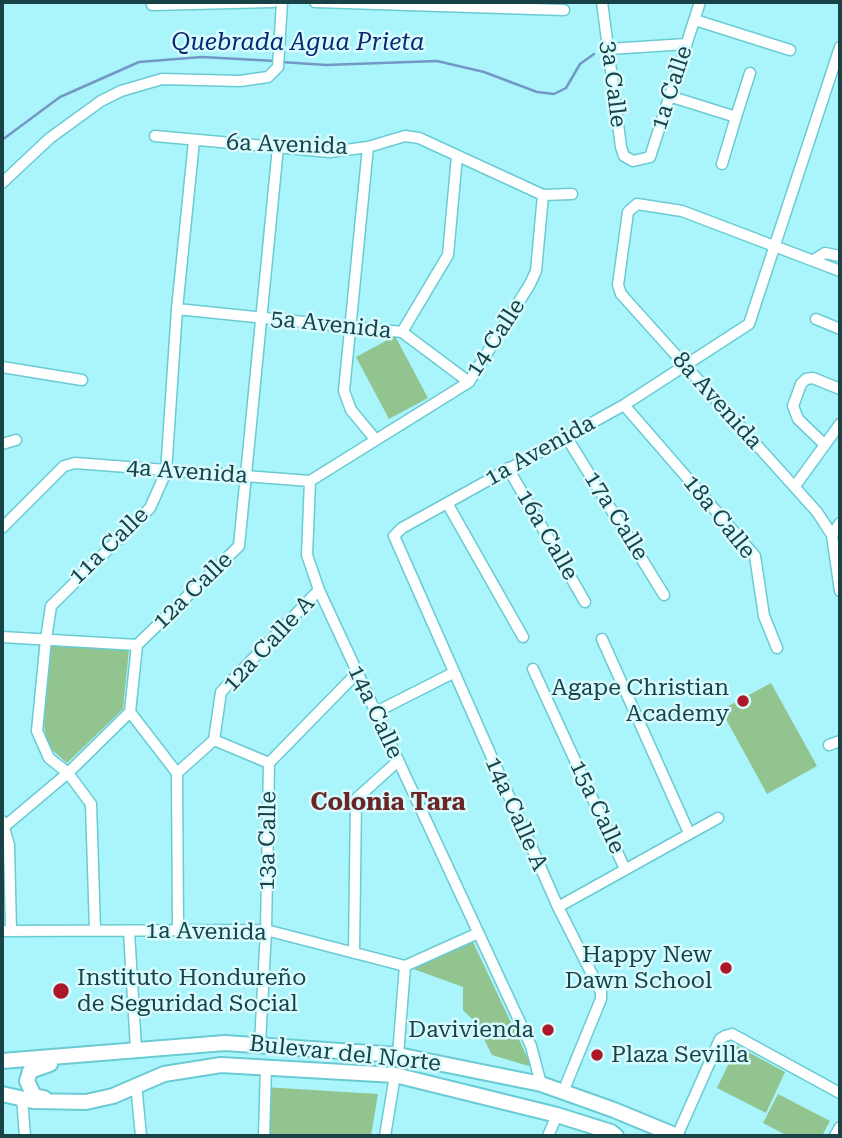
<!DOCTYPE html>
<meta charset="utf-8">
<style>
body{margin:0}
#map{position:relative;width:842px;height:1138px;overflow:hidden;background:#aaf5fc;font-family:"Roboto Serif",serif}
canvas{display:block}
.frame{position:absolute;inset:0;border:4px solid #184246;pointer-events:none}
</style>
<div id="map">
<canvas width="842" height="1138"></canvas>
<div class="frame"></div>
</div>
<script>
const ctx = document.querySelector('canvas').getContext('2d');
ctx.lineJoin = 'round';
function paint(path, color) {
  ctx.fillStyle = color;
  ctx.fill(path, 'evenodd');
}
function shape(rows) {
  const path = new Path2D();
  for (const r of rows) {
    path.moveTo(r[0], r[1]);
    for (let i = 2; i < r.length; i += 2) path.lineTo(r[i], r[i + 1]);
  }
  return path;
}
function strokePath(path, color, width, dash) {
  ctx.strokeStyle = color;
  ctx.lineWidth = width;
  ctx.lineCap = dash ? 'butt' : 'round';
  ctx.setLineDash(dash || []);
  ctx.stroke(path);
}
function write(font, color, halo, rows, align = 'center') {
  ctx.font = font + ' "Roboto Serif",serif';
  ctx.lineWidth = 5;
  ctx.setLineDash([]);
  ctx.textBaseline = 'middle';
  ctx.strokeStyle = halo;
  ctx.fillStyle = color;
  for (const [text, x, y, turn = 0] of rows) {
    ctx.save();
    ctx.translate(x, y);
    ctx.rotate((+turn || 0) * Math.PI / 180);
    ctx.textAlign = isNaN(turn) ? turn : align;
    if (halo) ctx.strokeText(text, 0, 0);
    ctx.fillText(text, 0, 0);
    ctx.restore();
  }
}
paint(shape([
 [395,336,428,398,389,419,356,357],
 [51,644,129,650,123,709,67,763,51,749,46,740,44,724],
 [771,683,817,766,767,794,721,710],
 [472,940,532,1067,492,1055,476,1023,463,1010,463,987,408,967],
 [737,1046,785,1072,766,1113,717,1088],
 [263,1087,378,1094,371,1136,262,1136],
 [778,1094,830,1121,822,1136,788,1136,763,1123]
]), '#91c48f');
strokePath(shape([
 [281,62,326,65,437,61,484,72,537,92,554,94,566,88,580,64,594,54],
 [2,140,60,97,139,62,202,57,275,61]
]), '#7497c6', 2.5);
const minor = shape([
 [315,2,564,10],
 [602,2,621,147,624,156,633,161,650,157,700,2],
 [152,5,273,2],
 [695,20,790,50],
 [609,49,686,44],
 [669,96,736,117,750,73],
 [155,136,330,152,368,147,405,136,419,138,543,195,572,194],
 [368,147,344,391,351,410,375,439],
 [722,164,736,117],
 [2,183,50,138,101,101,121,91,162,79,240,81,268,77,278,67,282,2],
 [814,260,825,253,840,256],
 [840,271,682,211,637,204,628,212,618,285,621,294,817,512,832,535,840,591],
 [177,309,402,332,469,382],
 [816,319,840,329],
 [402,332,448,255,457,156],
 [2,367,82,380],
 [624,405,755,556,764,616,777,648],
 [567,438,664,595],
 [2,444,16,440],
 [825,445,798,419,793,406,801,384,806,379,813,378,840,389],
 [508,468,585,602],
 [310,481,307,555,319,590,531,1046,541,1084],
 [310,481,469,382,530,284,536,271,543,195],
 [795,486,840,424],
 [447,503,523,637],
 [2,528,64,466,75,463,310,481],
 [832,535,840,523],
 [2,637,137,645],
 [602,639,689,833],
 [533,669,625,869],
 [376,712,453,673],
 [214,740,221,692,319,590],
 [829,745,840,741],
 [177,773,214,740,269,763],
 [2,821,9,845,11,931],
 [5,826,68,773,130,712],
 [558,907,718,818],
 [95,930,91,804,68,773,49,758,37,731,46,639,51,606,150,508,166,472,177,309,194,141],
 [178,930,177,773,130,712,137,645,239,546,278,147],
 [2,931,266,930,405,966],
 [129,931,136,1049],
 [354,953,356,799,398,761],
 [260,1044,266,930,269,763,357,673],
 [398,1055,405,966,476,934],
 [136,1084,141,1136],
 [563,1092,601,999,601,992,558,907,394,536,402,528,624,405,749,324,840,47],
 [22,1098,25,1136],
 [264,1136,266,1067],
 [385,1136,395,1075],
 [548,1136,557,1115],
 [677,1136,720,1039,725,1036,732,1034,840,1093],
 [835,1136,840,1127]
]);
const highway = shape([
 [2,1061,225,1043,398,1055,541,1084,614,1110,677,1136],
 [2,1094,33,1101,86,1102,113,1096,164,1074,221,1065,395,1075,557,1115,611,1132,616,1136],
 [44,1098,34,1096,27,1081,30,1071,50,1064]
]);
strokePath(minor, '#6acbd4', 13);
strokePath(highway, '#6acbd4', 18);
strokePath(minor, '#fff', 10);
strokePath(highway, '#fff', 14);
for (const [x, y, r, color] of [
 [743,701,7,"#ac1827"],
 [726,968,7,"#ac1827"],
 [61,991,9,"#ac1827"],
 [548,1030,7,"#ac1827"],
 [597,1055,7,"#ac1827"]
]) {
  const dot = new Path2D();
  dot.arc(x, y, r, 0, 2 * Math.PI);
  ctx.fillStyle = color;
  ctx.fill(dot);
  strokePath(dot, '#d7fbfe', 2.5);
}
write('23px', '#184246', '#d7fbfe', [
 ["3a Calle",613,84,83],
 ["1a Calle",672,88,-72],
 ["6a Avenida",287,145,2],
 ["5a Avenida",331,325,6],
 ["14 Calle",496,338,-57],
 ["8a Avenida",717,401,48],
 ["1a Avenida",540,451,-29],
 ["4a Avenida",187,472,4],
 ["17a Calle",616,516,58],
 ["18a Calle",719,517,51],
 ["16a Calle",547,535,60],
 ["11a Calle",109,546,-44],
 ["12a Calle",193,591,-44],
 ["12a Calle A",269,644,-47],
 ["14a Calle",375,712,65],
 ["15a Calle",597,807,65],
 ["14a Calle A",516,814,66],
 ["13a Calle",268,841,-89],
 ["1a Avenida",206,932,1],
 ["Bulevar del Norte",345,1054,6]
]);
write('23px', '#184246', '#d7fbfe', [
 ["Agape Christian",729,688],
 ["Academy",729,714],
 ["Happy New",712,955],
 ["Dawn School",712,981],
 ["Instituto Hondureño",77,978,"left"],
 ["de Seguridad Social",77,1004,"left"],
 ["Davivienda",534,1030],
 ["Plaza Sevilla",611,1055,"left"]
], 'right');
write('italic 24px', '#0a2972', '#d7fbfe', [
 ["Quebrada Agua Prieta",298,43]
]);
write('bold 24px', '#6b2525', '#d7fbfe', [
 ["Colonia Tara",388,803]
]);
</script>
